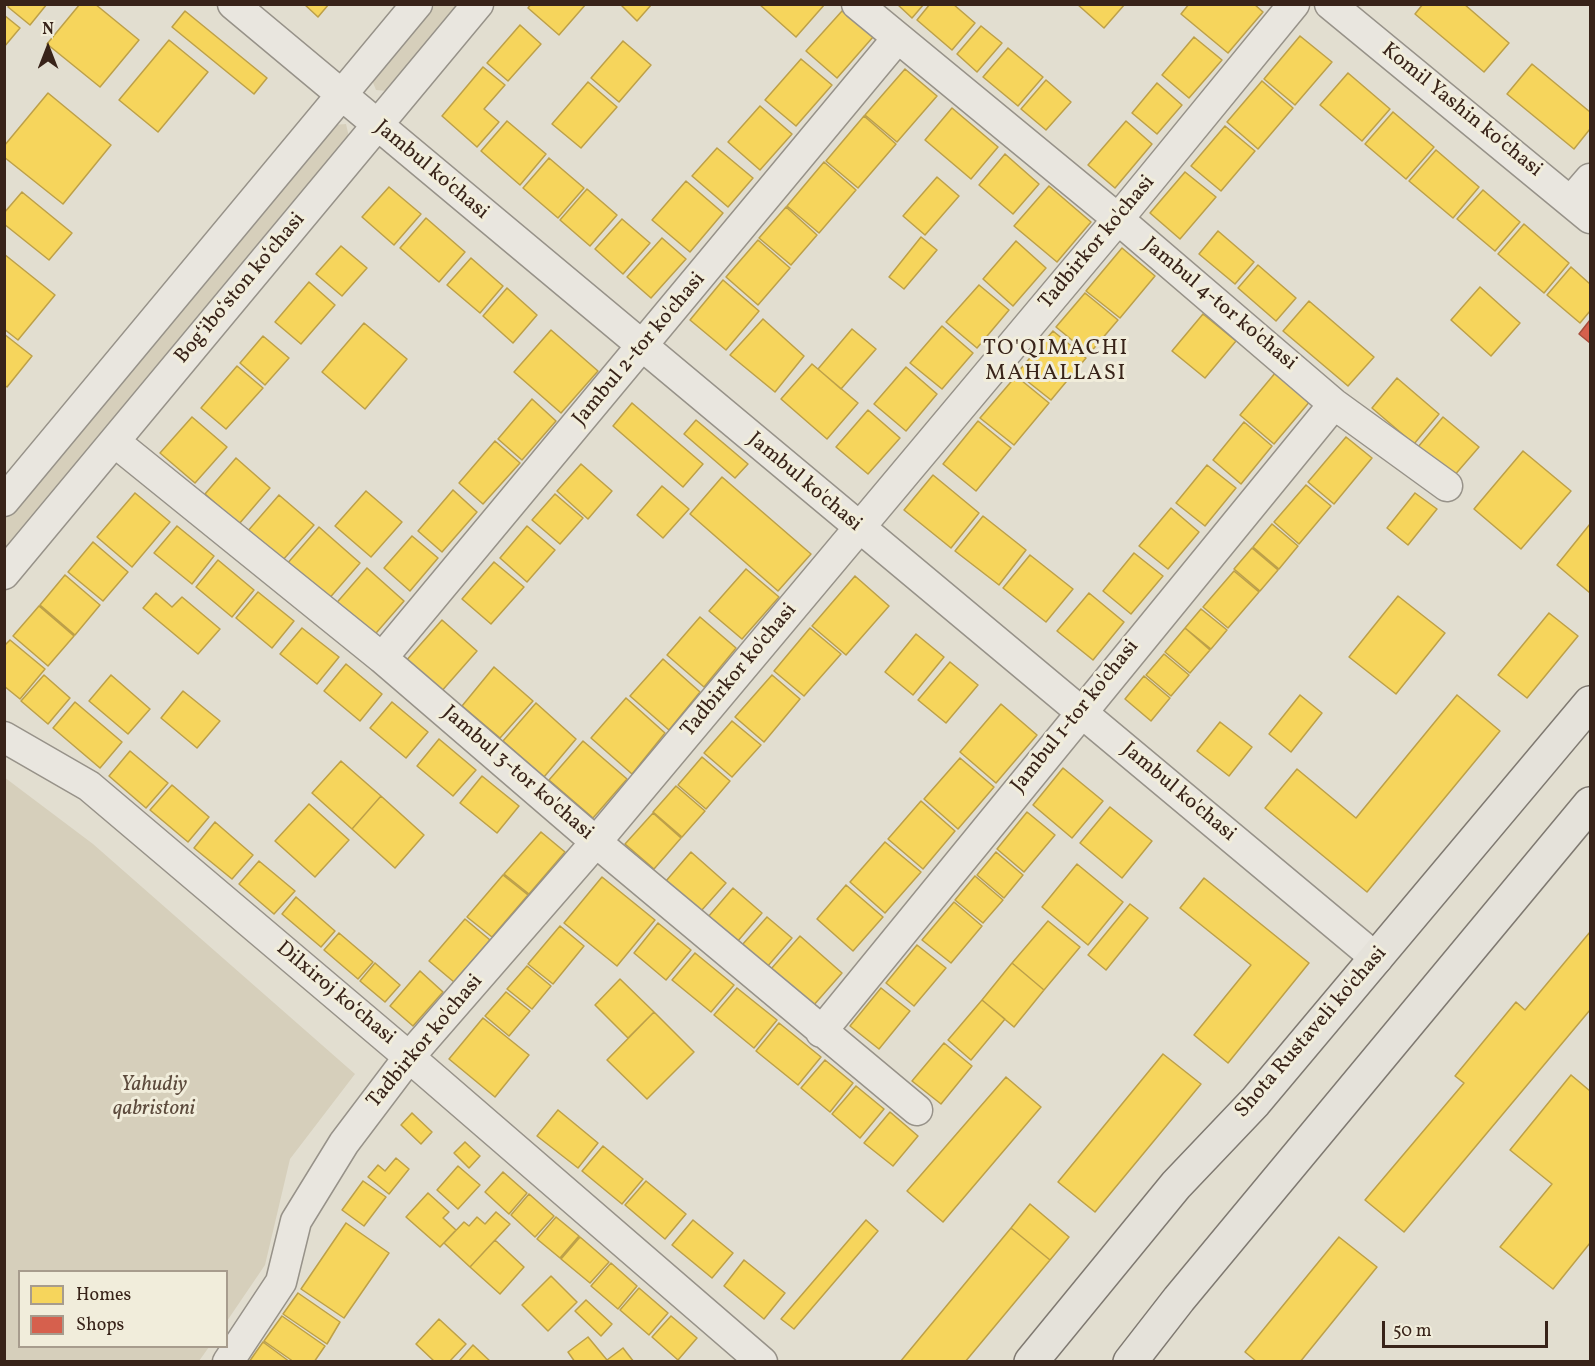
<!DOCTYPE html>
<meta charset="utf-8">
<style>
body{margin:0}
#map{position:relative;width:1595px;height:1366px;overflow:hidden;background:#e2ded0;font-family:Vollkorn,serif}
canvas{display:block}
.frame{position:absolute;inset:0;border:6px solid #382319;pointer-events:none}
.legend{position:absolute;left:18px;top:1270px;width:210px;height:78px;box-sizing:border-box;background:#f1eddb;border:2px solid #a79c8d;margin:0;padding:8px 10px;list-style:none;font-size:18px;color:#382319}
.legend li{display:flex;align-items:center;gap:12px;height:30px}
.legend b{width:30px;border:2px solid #a79c8d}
.north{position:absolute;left:18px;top:18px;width:60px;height:60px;-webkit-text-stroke:4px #f1eddb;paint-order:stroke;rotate:0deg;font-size:16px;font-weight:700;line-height:24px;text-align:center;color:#382319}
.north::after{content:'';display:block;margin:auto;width:21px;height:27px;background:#382319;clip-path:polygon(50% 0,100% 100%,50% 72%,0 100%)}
.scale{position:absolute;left:1382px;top:1321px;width:166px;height:27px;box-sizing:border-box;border:3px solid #382319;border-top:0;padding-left:8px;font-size:18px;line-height:21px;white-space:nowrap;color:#382319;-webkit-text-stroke:4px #f1eddb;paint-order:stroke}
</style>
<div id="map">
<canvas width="1595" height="1366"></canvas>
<div class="frame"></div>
<ul class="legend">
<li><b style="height:16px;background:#f6d55c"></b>Homes</li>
<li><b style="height:16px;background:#d6604d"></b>Shops</li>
</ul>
<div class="north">N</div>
<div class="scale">50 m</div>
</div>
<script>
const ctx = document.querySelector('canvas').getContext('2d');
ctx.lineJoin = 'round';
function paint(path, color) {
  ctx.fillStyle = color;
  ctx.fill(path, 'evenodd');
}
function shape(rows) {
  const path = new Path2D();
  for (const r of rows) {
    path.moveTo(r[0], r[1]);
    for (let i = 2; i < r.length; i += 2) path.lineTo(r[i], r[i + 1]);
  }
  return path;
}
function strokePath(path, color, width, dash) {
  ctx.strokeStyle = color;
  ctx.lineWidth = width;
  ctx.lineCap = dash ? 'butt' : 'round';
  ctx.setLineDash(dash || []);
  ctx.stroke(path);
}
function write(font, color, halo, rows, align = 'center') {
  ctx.font = font + ' Vollkorn,serif';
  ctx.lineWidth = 6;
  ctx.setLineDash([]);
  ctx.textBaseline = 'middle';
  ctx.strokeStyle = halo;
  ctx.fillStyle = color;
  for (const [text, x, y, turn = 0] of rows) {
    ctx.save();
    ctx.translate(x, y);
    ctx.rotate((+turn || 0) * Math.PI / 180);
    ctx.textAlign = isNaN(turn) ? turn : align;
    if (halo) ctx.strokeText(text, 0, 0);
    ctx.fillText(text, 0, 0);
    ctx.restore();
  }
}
paint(shape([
 [435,5,459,5,387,91,376,90,372,80],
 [346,124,349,137,5,555,5,519,333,125],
 [4,777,93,844,355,1074,290,1159,265,1265,227,1321,226,1272,20,1272,20,1346,209,1347,199,1361,5,1361]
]), '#d6cfbb');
const homes = shape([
 [10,4,47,4,30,25,8,7,10,4],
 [80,4,95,4,139,40,100,87,47,44,80,4],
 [304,4,329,4,318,17,304,4],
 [531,4,586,4,559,35,528,8,531,4],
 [620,4,652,4,637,21,620,4],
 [759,4,825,4,796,37,759,4],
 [897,4,924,4,912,18,897,4],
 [930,4,953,4,975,23,952,50,917,20,930,4],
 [1077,4,1125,4,1104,28,1077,4],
 [1189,4,1254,4,1263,12,1228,53,1181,14,1189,4],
 [1423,4,1464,4,1509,43,1484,72,1415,14,1423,4],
 [185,11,267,78,254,94,172,27,185,11],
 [842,11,873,37,837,78,806,51,842,11],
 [4,15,20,28,4,47,4,15],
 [520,25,541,44,508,81,487,63,520,25],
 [981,26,1002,43,977,72,957,54,981,26],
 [1300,36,1332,62,1295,105,1264,79,1300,36],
 [1194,37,1222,60,1189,98,1162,75,1194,37],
 [169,40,208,72,158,132,119,100,169,40],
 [623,41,651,65,619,102,591,78,623,41],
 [1008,48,1043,77,1018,106,983,77,1008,48],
 [801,59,832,85,796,126,765,100,801,59],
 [1532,64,1590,112,1590,129,1574,149,1507,94,1532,64],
 [483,67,505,85,484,109,499,122,477,147,442,116,483,67],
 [905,69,937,96,897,142,865,115,905,69],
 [1348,73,1390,109,1362,141,1320,105,1348,73],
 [1046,80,1071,102,1046,130,1021,109,1046,80],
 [1262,81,1293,108,1258,149,1227,122,1262,81],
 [588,82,617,107,581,148,552,124,588,82],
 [1157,83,1182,105,1157,134,1132,113,1157,83],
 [48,93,111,145,63,204,4,157,4,146,48,93],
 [760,106,792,134,760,170,728,142,760,106],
 [952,108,998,147,971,179,925,140,952,108],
 [1393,112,1434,147,1406,179,1365,144,1393,112],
 [864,116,896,144,858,188,826,161,864,116],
 [507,121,546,154,520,185,481,151,507,121],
 [1126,121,1152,144,1115,188,1088,165,1126,121],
 [1225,126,1255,151,1221,191,1191,166,1225,126],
 [717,148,753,178,728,207,692,176,717,148],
 [1436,150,1479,187,1453,218,1409,181,1436,150],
 [1005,154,1039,184,1013,214,979,185,1005,154],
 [549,158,584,188,558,218,523,188,549,158],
 [824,162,856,190,819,233,787,206,824,162],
 [1185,172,1216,197,1180,239,1150,213,1185,172],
 [937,177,959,196,925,235,903,216,937,177],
 [686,181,723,213,690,252,652,220,686,181],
 [1049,186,1091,222,1057,262,1014,226,1049,186],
 [389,187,421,214,394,245,362,217,389,187],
 [587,189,617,215,590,246,560,220,587,189],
 [1483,190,1520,222,1495,251,1457,219,1483,190],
 [22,192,72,233,49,260,4,224,4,213,22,192],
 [786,207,817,235,791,265,759,238,786,207],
 [426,218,465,252,439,282,400,248,426,218],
 [622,219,650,243,623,274,595,249,622,219],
 [1524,224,1569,263,1544,293,1498,254,1524,224],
 [1218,231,1254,262,1235,284,1199,254,1218,231],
 [921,237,937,250,904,289,889,277,921,237],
 [662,238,686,259,651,298,627,277,662,238],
 [758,240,790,268,758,305,726,277,758,240],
 [1016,241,1046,268,1013,306,983,279,1016,241],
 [341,246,367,268,342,296,316,274,341,246],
 [1122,248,1155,276,1120,318,1086,291,1122,248],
 [4,254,55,295,18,340,4,329,4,254],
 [471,258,503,286,480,313,447,285,471,258],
 [1258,265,1296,298,1276,321,1238,288,1258,265],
 [1571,267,1590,284,1590,311,1580,323,1547,295,1571,267],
 [723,280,759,311,726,350,690,320,723,280],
 [309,282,335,305,301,344,275,322,309,282],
 [979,285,1009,310,977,348,946,322,979,285],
 [1480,287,1520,323,1491,356,1451,320,1480,287],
 [507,288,537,315,513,343,483,316,507,288],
 [1085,293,1118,320,1089,354,1056,327,1085,293],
 [1309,301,1374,357,1348,386,1283,331,1309,301],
 [1203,314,1236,341,1205,378,1172,351,1203,314],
 [763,319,804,356,775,392,730,355,763,319],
 [364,323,407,359,365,409,322,372,364,323],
 [942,326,973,353,942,389,910,363,942,326],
 [852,329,876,349,841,389,818,369,852,329],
 [551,330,598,371,561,413,514,372,551,330],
 [1053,331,1086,358,1051,400,1017,373,1053,331],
 [4,334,32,356,7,387,4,385,4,334],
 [263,336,289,358,265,385,240,363,263,336],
 [812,364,858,403,827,439,781,399,812,364],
 [237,366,263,388,226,429,201,408,237,366],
 [906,367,937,394,906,431,874,404,906,367],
 [1276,372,1311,400,1274,444,1240,415,1276,372],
 [1016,376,1049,403,1014,445,980,418,1016,376],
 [1397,378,1439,414,1414,444,1372,408,1397,378],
 [532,399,556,421,522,460,498,439,532,399],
 [632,403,703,464,683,487,613,426,632,403],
 [868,410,900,438,868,474,836,447,868,410],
 [192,417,227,447,195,483,160,453,192,417],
 [1443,417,1479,447,1453,477,1418,447,1443,417],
 [696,420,748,464,735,478,684,434,696,420],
 [978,421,1011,448,976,491,943,464,978,421],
 [1244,422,1272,446,1241,484,1213,460,1244,422],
 [1346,437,1372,458,1334,504,1308,482,1346,437],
 [495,441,520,463,483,504,459,483,495,441],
 [1523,451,1571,491,1521,549,1474,509,1523,451],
 [236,458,270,488,239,524,205,494,236,458],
 [581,464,612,491,588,519,557,491,581,464],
 [1207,465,1236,488,1205,526,1176,503,1207,465],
 [933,475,979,513,951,548,904,510,933,475],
 [722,477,811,554,778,591,690,514,722,477],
 [1306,485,1331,506,1299,544,1274,522,1306,485],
 [662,486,689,509,663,538,637,515,662,486],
 [453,490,477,512,442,552,418,531,453,490],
 [366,491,402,522,371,557,335,526,366,491],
 [135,493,170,522,132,567,97,537,135,493],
 [1415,493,1437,509,1408,545,1387,528,1415,493],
 [555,494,583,518,560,544,532,520,555,494],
 [279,495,314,525,282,561,247,532,279,495],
 [1171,508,1199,532,1168,569,1139,546,1171,508],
 [983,516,1026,550,999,585,955,551,983,516],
 [1272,524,1298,546,1279,569,1253,547,1272,524],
 [1590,524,1590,593,1557,565,1590,524],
 [177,526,214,556,192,584,154,553,177,526],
 [527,526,555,550,527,582,500,558,527,526],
 [319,527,360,563,327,601,286,565,319,527],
 [412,536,438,558,410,591,384,568,412,536],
 [93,542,128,572,103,601,68,572,93,542],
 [1252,548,1278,570,1260,591,1234,569,1252,548],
 [1134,553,1163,576,1131,614,1103,591,1134,553],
 [1030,555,1073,589,1046,622,1003,588,1030,555],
 [218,560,254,590,232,617,196,587,218,560],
 [494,562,524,587,491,624,462,599,494,562],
 [367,568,404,601,370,640,333,607,367,568],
 [746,569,779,597,742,639,709,611,746,569],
 [1234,571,1259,592,1228,628,1203,607,1234,571],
 [65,575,100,605,75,635,40,605,65,575],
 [855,576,889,606,846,655,812,626,855,576],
 [258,592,294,621,272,648,236,618,258,592],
 [156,593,172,607,182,597,220,629,198,654,143,608,156,593],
 [1089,593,1124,622,1093,660,1057,631,1089,593],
 [1398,596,1445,633,1396,694,1349,657,1398,596],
 [39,606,74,636,48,666,13,636,39,606],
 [1201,609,1227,630,1211,649,1185,628,1201,609],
 [1549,613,1578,636,1527,698,1498,675,1549,613],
 [700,617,736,648,704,687,667,655,700,617],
 [442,620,477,651,440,693,405,662,442,620],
 [302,628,339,657,317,684,280,654,302,628],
 [810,628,841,654,804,696,774,671,810,628],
 [1185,628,1210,650,1190,673,1165,652,1185,628],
 [916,634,944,657,913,695,885,672,916,634],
 [10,640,45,669,20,699,4,686,4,646,10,640],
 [1164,654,1189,675,1171,696,1146,675,1164,654],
 [663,659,700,692,669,730,630,696,663,659],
 [950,662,978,685,946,723,918,700,950,662],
 [346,664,382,694,360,721,324,691,346,664],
 [494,667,533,701,500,738,462,706,494,667],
 [44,675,70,698,48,724,21,701,44,675],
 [111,675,150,709,128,734,89,701,111,675],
 [772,675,800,699,764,742,735,717,772,675],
 [1144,676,1170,698,1151,721,1125,699,1144,676],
 [183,691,220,721,197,748,161,718,183,691],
 [1300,695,1322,713,1291,752,1269,734,1300,695],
 [1457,695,1500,731,1367,892,1265,808,1297,769,1356,818,1457,695],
 [626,698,665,733,632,774,591,738,626,698],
 [75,702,122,742,100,768,53,728,75,702],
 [392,702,428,732,406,758,370,728,392,702],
 [536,703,576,739,544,777,503,741,536,703],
 [1001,704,1037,735,996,783,960,752,1001,704],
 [732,721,761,745,732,777,704,753,732,721],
 [1220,722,1252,747,1229,776,1197,751,1220,722],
 [439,739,476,770,453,796,417,766,439,739],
 [583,741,627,779,593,818,549,780,583,741],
 [130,751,168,783,146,808,109,776,130,751],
 [702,757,730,781,706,809,678,785,702,757],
 [960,758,994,787,958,829,924,799,960,758],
 [341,761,381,796,352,829,312,793,341,761],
 [1063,768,1103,801,1072,838,1033,805,1063,768],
 [482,776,519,806,497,833,460,803,482,776],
 [172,785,209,817,188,842,150,810,172,785],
 [676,786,705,811,682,837,653,812,676,786],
 [381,796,424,835,395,868,352,829,381,796],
 [921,801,955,831,923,869,888,839,921,801],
 [309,804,349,840,315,877,275,841,309,804],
 [1110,807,1152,841,1122,878,1080,843,1110,807],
 [1027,812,1055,835,1024,872,997,849,1027,812],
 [653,813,681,838,654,869,625,844,653,813],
 [215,822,253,855,232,879,194,848,215,822],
 [541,832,565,852,529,894,504,874,541,832],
 [885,842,921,872,885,913,850,882,885,842],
 [691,852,726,883,701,911,666,881,691,852],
 [996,852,1023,875,1004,898,977,875,996,852],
 [259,861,295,891,274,914,239,884,259,861],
 [1077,864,1123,902,1088,945,1042,907,1077,864],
 [503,875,528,895,492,937,467,917,503,875],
 [975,876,1003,900,983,923,955,900,975,876],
 [602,877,655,920,617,966,564,923,602,877],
 [1204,878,1309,963,1228,1063,1194,1035,1251,965,1180,908,1204,878],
 [846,885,883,917,853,951,817,919,846,885],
 [733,888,762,913,737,942,708,917,733,888],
 [296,897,335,931,321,947,282,914,296,897],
 [954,902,982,926,951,963,922,940,954,902],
 [1130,904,1148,918,1106,970,1088,955,1130,904],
 [767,917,792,938,767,967,742,945,767,917],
 [465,919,490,940,454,982,429,961,465,919],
 [1048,921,1080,947,1044,990,1012,963,1048,921],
 [658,923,691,950,666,980,634,953,658,923],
 [560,926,584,946,553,984,528,964,560,926],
 [1590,932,1590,1010,1404,1232,1365,1200,1464,1083,1455,1076,1516,1002,1525,1010,1590,932],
 [339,933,373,962,358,979,324,950,339,933],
 [800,936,842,973,813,1006,771,969,800,936],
 [917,945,946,968,914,1006,886,983,917,945],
 [695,953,734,985,711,1012,672,980,695,953],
 [375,963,400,985,385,1002,360,981,375,963],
 [1012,963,1044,990,1014,1027,982,1000,1012,963],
 [527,966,551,986,532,1009,507,989,527,966],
 [420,971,443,992,413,1026,390,1006,420,971],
 [620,979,654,1012,628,1038,595,1005,620,979],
 [737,988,777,1020,754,1048,714,1015,737,988],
 [881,988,910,1011,879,1049,850,1026,881,988],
 [506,992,530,1011,509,1036,485,1016,506,992],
 [982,1000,1005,1019,971,1060,948,1040,982,1000],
 [654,1012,694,1052,647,1099,607,1060,654,1012],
 [483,1018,529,1055,495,1097,449,1059,483,1018],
 [779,1023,821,1057,798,1085,756,1051,779,1023],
 [944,1043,972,1066,941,1104,912,1081,944,1043],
 [1163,1054,1201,1084,1095,1212,1058,1182,1163,1054],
 [825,1060,853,1083,830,1112,801,1088,825,1060],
 [1571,1075,1590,1091,1590,1243,1553,1289,1500,1247,1552,1184,1510,1150,1571,1075],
 [1006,1077,1041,1107,943,1222,907,1191,1006,1077],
 [856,1086,884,1109,860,1138,832,1114,856,1086],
 [558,1110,598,1143,578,1168,537,1136,558,1110],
 [890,1112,918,1136,893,1166,864,1143,890,1112],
 [412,1113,432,1132,421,1144,401,1125,412,1113],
 [465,1142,480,1156,469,1168,454,1153,465,1142],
 [603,1146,643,1179,622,1204,582,1171,603,1146],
 [396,1158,409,1169,389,1194,368,1177,378,1165,385,1171,396,1158],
 [458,1166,480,1185,458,1209,437,1190,458,1166],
 [503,1172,527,1193,509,1214,485,1192,503,1172],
 [363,1181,386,1197,364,1226,342,1210,363,1181],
 [646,1181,686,1214,665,1239,625,1205,646,1181],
 [428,1193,449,1212,443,1218,456,1230,440,1247,406,1217,428,1193],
 [529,1194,554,1216,535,1237,511,1215,529,1194],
 [1030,1204,1069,1237,1050,1260,1011,1228,1030,1204],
 [496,1212,510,1224,470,1267,444,1243,464,1222,469,1226,477,1217,485,1224,496,1212],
 [556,1217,579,1236,560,1258,537,1239,556,1217],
 [693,1220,733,1253,712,1278,672,1245,693,1220],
 [866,1220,878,1231,794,1329,781,1319,866,1220],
 [346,1223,389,1253,344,1318,301,1289,346,1223],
 [1011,1228,1050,1260,965,1362,900,1362,1011,1228],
 [580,1237,609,1262,590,1283,561,1259,580,1237],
 [1339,1237,1377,1267,1300,1362,1257,1362,1245,1352,1339,1237],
 [495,1240,524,1267,500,1294,470,1267,495,1240],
 [744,1260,785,1293,764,1319,724,1286,744,1260],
 [611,1263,637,1286,618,1309,591,1286,611,1263],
 [551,1276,577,1302,548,1331,522,1305,551,1276],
 [639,1288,668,1313,649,1335,620,1310,639,1288],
 [298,1293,340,1322,327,1344,283,1314,298,1293],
 [586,1300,612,1324,601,1336,575,1311,586,1300],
 [282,1316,325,1346,314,1362,294,1362,264,1341,282,1316],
 [671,1316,697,1338,678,1360,652,1337,671,1316],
 [439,1319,466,1344,449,1362,435,1362,416,1344,439,1319],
 [588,1337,607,1360,605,1362,575,1362,568,1352,588,1337],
 [263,1342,290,1362,249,1362,263,1342],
 [473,1345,491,1362,458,1362,473,1345],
 [623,1348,634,1362,605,1362,607,1360,623,1348]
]);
paint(homes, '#f6d55c');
strokePath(homes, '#bda048', 1.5);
const shops = shape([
 [1590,320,1590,343,1579,334,1590,320]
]);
paint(shops, '#d6604d');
strokePath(shops, '#a74e3d', 1.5);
const minor = shape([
 [233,4,1377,959],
 [857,4,1118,219,1334,404,1447,486],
 [1330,4,1590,218],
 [1571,201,1590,179],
 [115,442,382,658,596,842,917,1110],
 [4,501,417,4],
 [4,574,478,4],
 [382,658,896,40],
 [4,737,89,786,409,1057,762,1362],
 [821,1032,1334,404],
 [228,1362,281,1282,296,1221,344,1143,409,1057,596,842,1118,219,1294,4]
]);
const major = shape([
 [1031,1362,1176,1185,1255,1102,1590,703],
 [1130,1362,1179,1299,1590,804]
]);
strokePath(minor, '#979289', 33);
strokePath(major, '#7f7971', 36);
strokePath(minor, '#e9e6df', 30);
strokePath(major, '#e5e2da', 33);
write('21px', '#382319', '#f1eddb', [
 ["Komil Yashin koʻchasi",1461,111,39],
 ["Jambul ko'chasi",431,171,40],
 ["Tadbirkor ko'chasi",1098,243,-50],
 ["Bogʻiboʻston koʻchasi",241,289,-50],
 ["Jambul 4-tor ko'chasi",1219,305,40],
 ["Jambul 2-tor ko'chasi",640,350,-50],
 ["Jambul ko'chasi",804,483,40],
 ["Tadbirkor ko'chasi",740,671,-50],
 ["Jambul 1-tor ko'chasi",1076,717,-51],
 ["Jambul 3-tor ko'chasi",517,774,41],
 ["Jambul ko'chasi",1178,793,40],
 ["Dilxiroj ko‘chasi",335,994,40],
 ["Shota Rustaveli ko'chasi",1312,1033,-49],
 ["Tadbirkor ko'chasi",426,1042,-50]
]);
write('italic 21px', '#5d4b3d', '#f1eddb', [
 ["Yahudiy",154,1086],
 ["qabristoni",154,1110]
]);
ctx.letterSpacing = '1.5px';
write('22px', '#382319', '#f1eddb', [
 ["TO'QIMACHI",1056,350],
 ["MAHALLASI",1056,375]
]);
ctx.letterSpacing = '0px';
</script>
